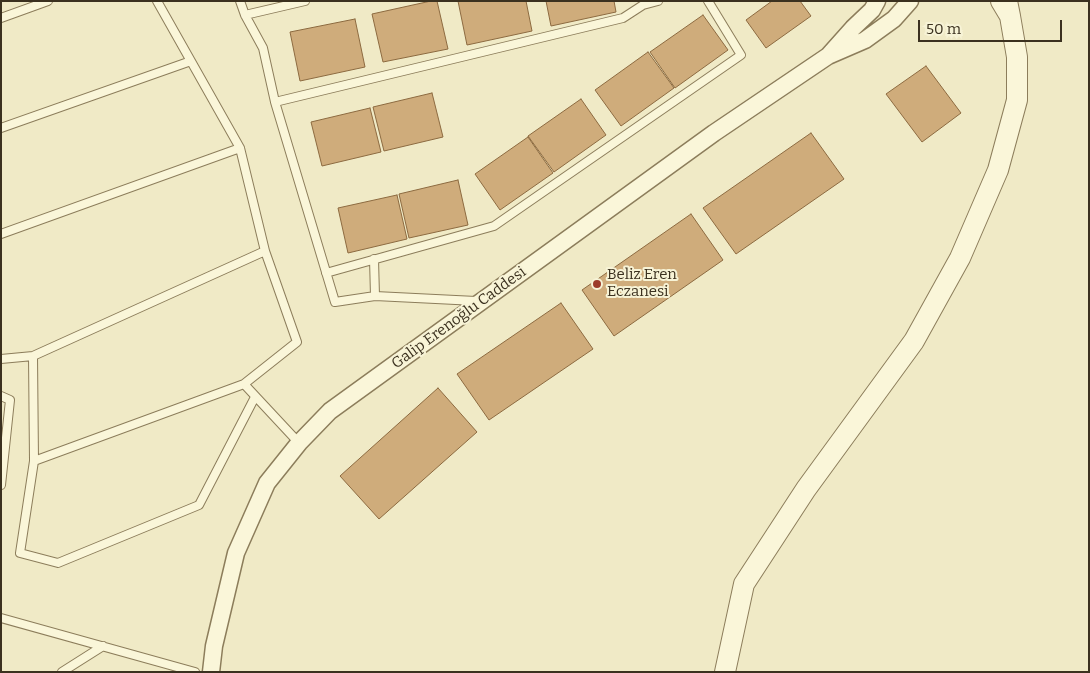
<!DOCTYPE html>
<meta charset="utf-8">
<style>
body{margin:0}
#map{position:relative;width:1090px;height:673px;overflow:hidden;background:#f0eac6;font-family:Bitter,serif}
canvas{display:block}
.frame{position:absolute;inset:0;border:2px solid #3b311f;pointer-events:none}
.scale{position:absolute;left:918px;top:20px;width:144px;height:22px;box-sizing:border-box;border:2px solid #3b311f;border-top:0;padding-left:6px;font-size:15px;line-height:18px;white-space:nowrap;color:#3b311f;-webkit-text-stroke:4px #f7f3d6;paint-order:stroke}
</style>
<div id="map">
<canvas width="1090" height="673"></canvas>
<div class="frame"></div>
<div class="scale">50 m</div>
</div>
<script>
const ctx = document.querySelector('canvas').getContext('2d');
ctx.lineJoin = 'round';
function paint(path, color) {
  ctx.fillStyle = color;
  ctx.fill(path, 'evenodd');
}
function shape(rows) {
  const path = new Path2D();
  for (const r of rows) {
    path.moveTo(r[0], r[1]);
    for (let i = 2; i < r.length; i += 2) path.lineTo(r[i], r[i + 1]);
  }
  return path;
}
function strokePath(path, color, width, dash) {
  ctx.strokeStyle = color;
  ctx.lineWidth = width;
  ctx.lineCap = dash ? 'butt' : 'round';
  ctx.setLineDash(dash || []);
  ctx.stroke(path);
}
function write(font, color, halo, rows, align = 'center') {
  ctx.font = font + ' Bitter,serif';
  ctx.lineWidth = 4;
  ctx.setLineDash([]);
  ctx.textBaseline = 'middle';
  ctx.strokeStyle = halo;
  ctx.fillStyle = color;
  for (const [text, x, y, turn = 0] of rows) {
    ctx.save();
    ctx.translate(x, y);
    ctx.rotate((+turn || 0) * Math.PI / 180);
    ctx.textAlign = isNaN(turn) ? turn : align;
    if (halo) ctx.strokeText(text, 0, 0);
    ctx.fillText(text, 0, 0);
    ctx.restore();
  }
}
const building = shape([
 [431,1,437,1,448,49,383,62,372,14,431,1],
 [458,1,526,1,532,31,467,45,458,1],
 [546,1,614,1,616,12,551,26,546,1],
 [772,1,800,1,811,16,766,48,746,20,772,1],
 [703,15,728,50,675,88,650,52,703,15],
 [355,19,365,67,300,81,290,32,355,19],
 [648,52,674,88,621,126,595,90,648,52],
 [926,66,961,113,922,142,886,94,926,66],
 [432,93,443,137,384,151,373,107,432,93],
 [581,99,606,135,554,172,528,136,581,99],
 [370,108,381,152,322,166,311,122,370,108],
 [811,133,844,179,736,254,703,208,811,133],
 [528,137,553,173,500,210,475,174,528,137],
 [458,180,468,225,409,238,399,194,458,180],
 [397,195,407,239,348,253,338,208,397,195],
 [691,214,723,260,614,336,582,290,691,214],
 [561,303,593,349,489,420,457,374,561,303],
 [438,388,477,432,379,519,340,476,438,388]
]);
paint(building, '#cfac7b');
strokePath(building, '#8c6a40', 1);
const service = shape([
 [157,1,240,148,265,251,297,342,244,384,299,443],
 [240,1,245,15,263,48,275,102,335,302,375,296,476,301],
 [245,15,305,1],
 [1,18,48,1],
 [275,102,623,18,643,5,658,1],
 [1,128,191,61],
 [1,234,240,148],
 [374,259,375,296],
 [326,273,494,226,741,55,708,1],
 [33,356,34,461,244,384],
 [1,359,33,356,265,251],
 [1,396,10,400,1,485],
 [34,461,20,553,58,563,199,505,255,397],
 [1,618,195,672],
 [62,672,103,646]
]);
const minor = shape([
 [877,1,872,10,853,28,828,56,865,40,894,19,910,1],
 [211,672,214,646,236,553,267,483,299,443,330,411,714,133,828,56]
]);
const tertiary = shape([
 [1001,1,1010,16,1007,1],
 [725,672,744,584,806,489,914,341,960,258,998,170,1017,100,1017,57,1010,16]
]);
strokePath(service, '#8c7d5b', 10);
strokePath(minor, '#8c7d5b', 19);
strokePath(tertiary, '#8c7d5b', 22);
strokePath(service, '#faf6d9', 8);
strokePath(minor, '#faf6d9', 16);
strokePath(tertiary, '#faf6d9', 20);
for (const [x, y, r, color] of [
 [597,284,5,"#9c3b29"]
]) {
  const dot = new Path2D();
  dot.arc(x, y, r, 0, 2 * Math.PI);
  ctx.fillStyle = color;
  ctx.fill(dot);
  strokePath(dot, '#f7f3d6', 2);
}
write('15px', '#3b311f', '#f7f3d6', [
 ["Beliz Eren",607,275],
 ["Eczanesi",607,292]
], 'left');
write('15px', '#3b311f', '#f7f3d6', [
 ["Galip Erenoğlu Caddesi",459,318,-36]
]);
</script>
